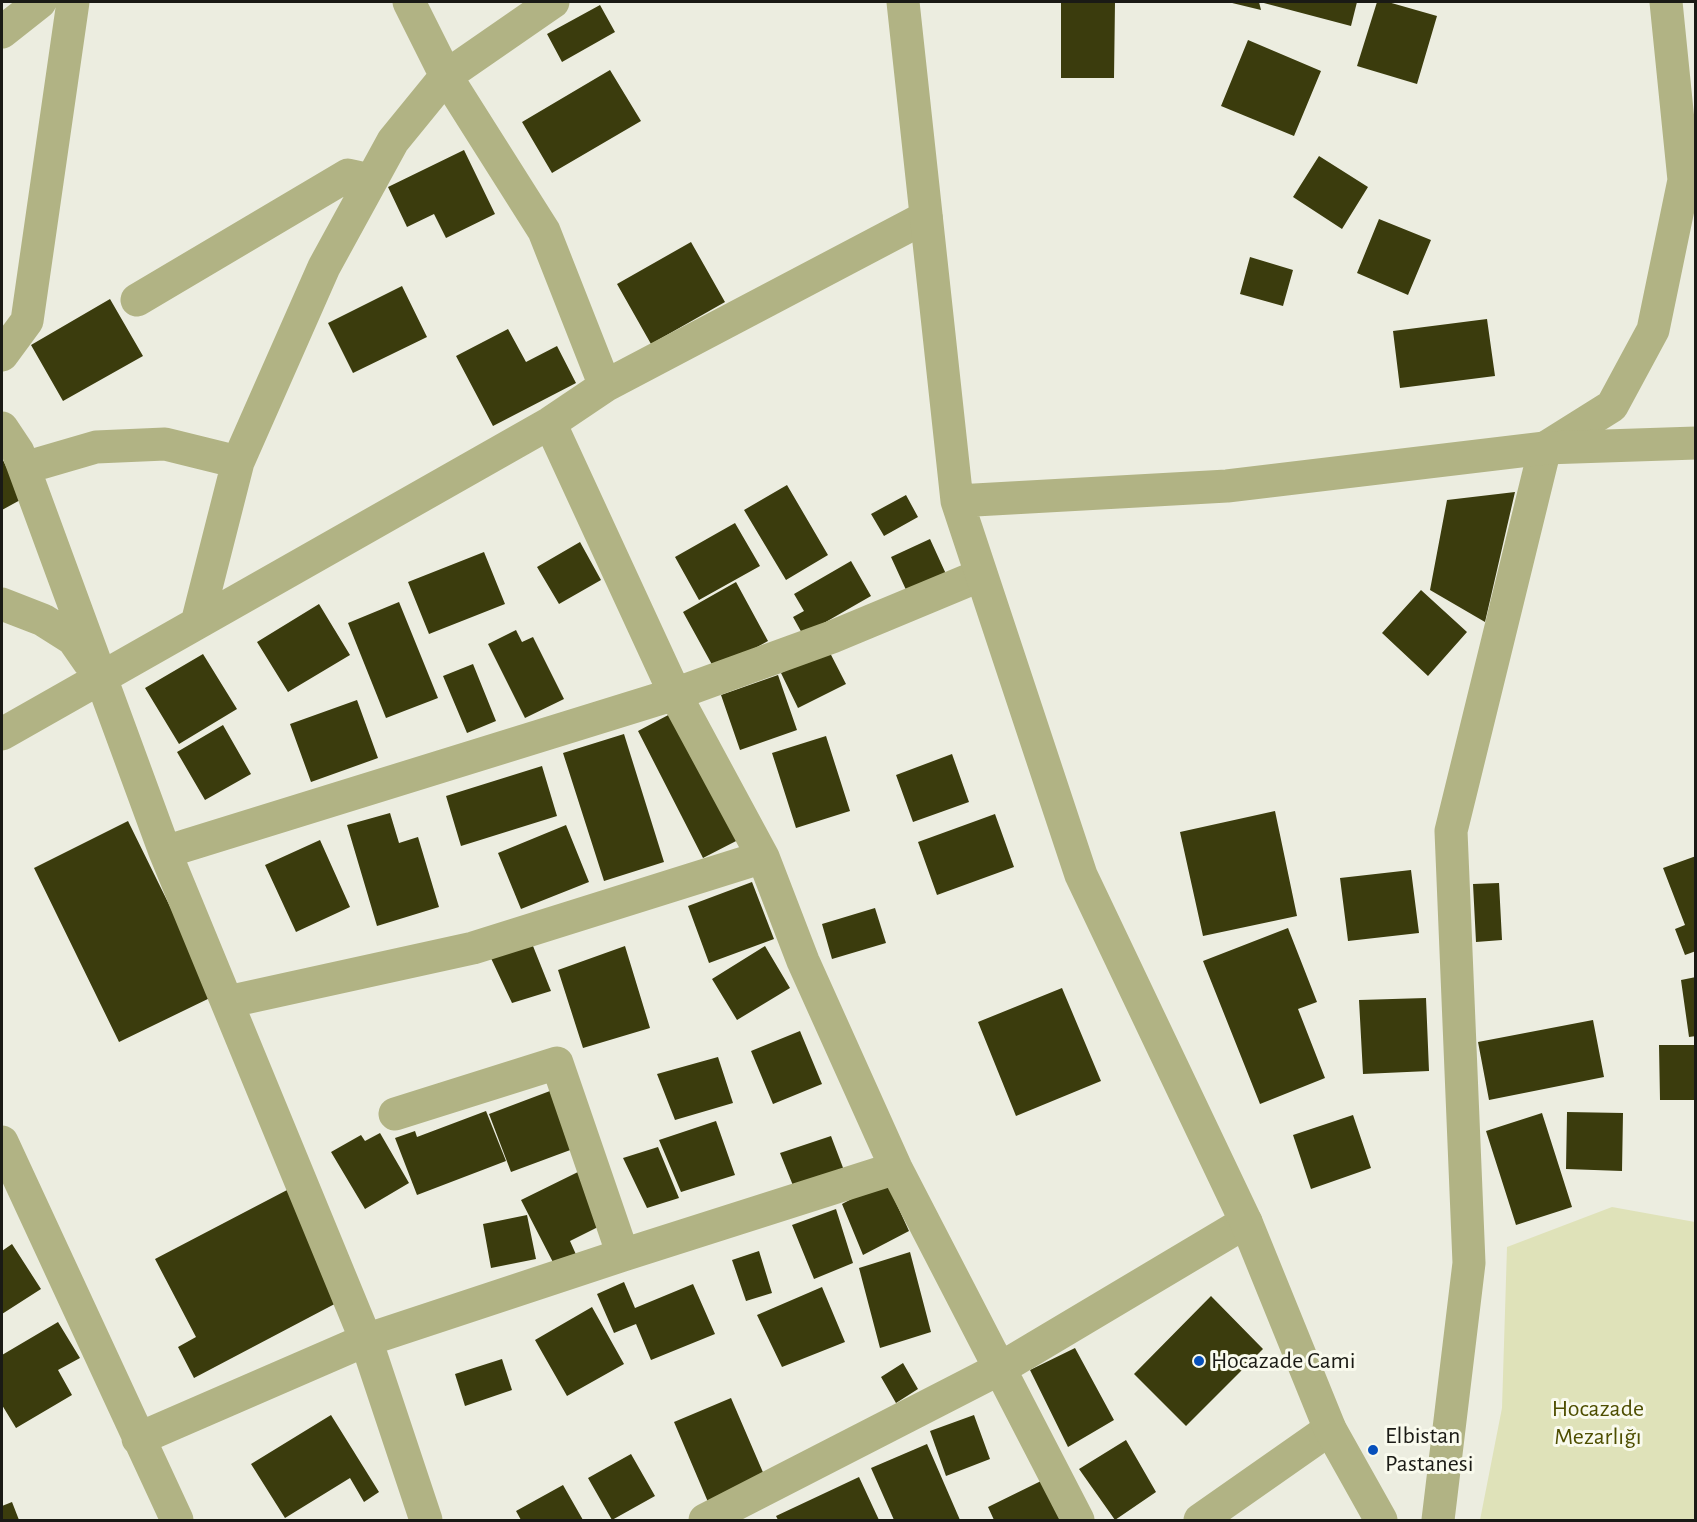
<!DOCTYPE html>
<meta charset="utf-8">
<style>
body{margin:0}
#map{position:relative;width:1697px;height:1522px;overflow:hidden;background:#ecede0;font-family:"Alegreya Sans",sans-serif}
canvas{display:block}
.frame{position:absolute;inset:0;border:3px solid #1a1a15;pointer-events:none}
</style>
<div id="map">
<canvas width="1697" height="1522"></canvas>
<div class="frame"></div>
</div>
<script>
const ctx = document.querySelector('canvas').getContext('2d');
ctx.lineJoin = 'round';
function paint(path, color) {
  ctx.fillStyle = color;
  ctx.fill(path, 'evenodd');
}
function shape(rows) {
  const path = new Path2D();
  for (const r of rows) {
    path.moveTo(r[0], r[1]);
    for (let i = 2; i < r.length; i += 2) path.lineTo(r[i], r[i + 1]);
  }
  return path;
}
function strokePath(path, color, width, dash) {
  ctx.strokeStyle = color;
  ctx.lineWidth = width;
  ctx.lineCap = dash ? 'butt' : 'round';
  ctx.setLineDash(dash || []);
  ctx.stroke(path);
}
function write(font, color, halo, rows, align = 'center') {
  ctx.font = font + ' "Alegreya Sans",sans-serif';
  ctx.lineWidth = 6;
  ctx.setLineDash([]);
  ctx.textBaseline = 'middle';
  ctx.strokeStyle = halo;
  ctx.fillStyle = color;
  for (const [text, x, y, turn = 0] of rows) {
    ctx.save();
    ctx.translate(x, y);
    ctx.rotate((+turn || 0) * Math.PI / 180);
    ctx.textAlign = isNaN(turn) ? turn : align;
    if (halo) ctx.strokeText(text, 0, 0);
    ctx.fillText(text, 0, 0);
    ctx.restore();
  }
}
paint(shape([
 [1612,1207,1695,1222,1695,1520,1480,1520,1502,1408,1507,1247]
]), '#dfe2b9');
paint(shape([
 [1061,2,1115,2,1114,78,1061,78],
 [1228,2,1259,2,1261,10],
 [1260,2,1357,2,1351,26],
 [1377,2,1388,2,1437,16,1417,84,1357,66],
 [600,5,615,32,562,62,547,34],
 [1248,40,1321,71,1294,136,1221,106],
 [610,70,641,121,552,173,522,122],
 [464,150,495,214,446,238,434,214,407,227,388,187],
 [1319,156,1368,187,1342,229,1293,197],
 [1379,219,1431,240,1408,295,1357,273],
 [691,242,725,302,651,344,617,284],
 [1250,257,1293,270,1283,306,1240,294],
 [402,286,427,337,353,373,328,323],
 [110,299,143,356,63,401,31,345],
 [1487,319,1495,376,1400,388,1393,331],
 [508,329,526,362,557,346,576,383,493,426,456,356],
 [2,458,22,499,2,510],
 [787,485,828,555,786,580,744,510],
 [1515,492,1485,622,1430,590,1447,500],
 [906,495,918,517,884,536,871,514],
 [735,523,760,566,699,600,675,557],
 [930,539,946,574,907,592,891,557],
 [580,542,601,580,559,604,537,567],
 [484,552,505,604,429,634,408,582],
 [851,561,871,596,803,635,793,617,804,611,794,594],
 [736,582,768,641,715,670,683,612],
 [1421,590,1467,632,1428,676,1382,633],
 [399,602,438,698,386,718,348,623],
 [319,604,350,655,288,692,257,642],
 [516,630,522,642,533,637,564,699,525,718,488,644],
 [828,649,846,684,798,708,781,673],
 [203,654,237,709,179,744,145,688],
 [473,664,496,721,467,733,443,676],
 [778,675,797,730,740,750,721,695],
 [357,700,378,758,311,782,290,724],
 [674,712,740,839,703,858,638,731],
 [223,725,251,774,205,800,177,752],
 [624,734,664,862,604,881,563,753],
 [826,736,850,811,796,828,772,753],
 [952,754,969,802,913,822,896,775],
 [542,766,557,816,461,846,446,796],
 [1275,811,1297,916,1203,936,1180,832],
 [390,813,399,843,418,837,439,907,377,926,347,825],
 [995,814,1014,867,937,895,918,842],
 [128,821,214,996,119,1042,34,868],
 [566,825,589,882,521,909,498,853],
 [320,840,350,907,296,932,265,865],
 [1696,856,1696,951,1685,955,1675,929,1685,925,1663,868],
 [1411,870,1419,933,1348,941,1340,878],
 [752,882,774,939,709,963,688,906],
 [1499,883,1502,940,1476,942,1473,884],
 [875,908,886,943,832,959,822,924],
 [1288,928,1317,1002,1298,1009,1325,1078,1260,1104,1203,961],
 [531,941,551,991,512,1003,489,954],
 [625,946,650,1028,583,1048,558,970],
 [765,946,790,988,737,1020,712,979],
 [1696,977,1696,1036,1689,1037,1681,980],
 [1062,988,1101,1081,1016,1116,978,1022],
 [1426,998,1429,1071,1363,1074,1359,1000],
 [1593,1020,1604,1077,1489,1100,1478,1042],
 [800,1031,822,1084,773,1104,751,1051],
 [1659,1045,1696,1045,1696,1100,1660,1100],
 [718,1057,733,1103,675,1120,657,1074],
 [550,1091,573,1149,511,1172,489,1114],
 [486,1111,506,1161,417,1195,395,1138,415,1131,417,1137],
 [1567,1112,1623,1113,1622,1171,1566,1169],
 [1542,1113,1572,1207,1516,1225,1486,1131],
 [1353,1115,1371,1168,1311,1189,1293,1135],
 [716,1121,735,1175,681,1192,659,1140],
 [380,1133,409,1183,365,1209,331,1152,361,1135,365,1141],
 [831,1136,845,1173,794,1188,780,1153],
 [658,1147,679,1198,647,1208,623,1158],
 [580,1171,606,1223,570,1241,578,1259,557,1270,521,1200],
 [886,1181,909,1231,863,1255,842,1204],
 [289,1189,346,1298,194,1378,178,1347,196,1337,155,1259],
 [836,1209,853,1263,814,1279,792,1225],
 [527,1215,536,1259,491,1268,483,1224],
 [12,1244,41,1289,2,1314,2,1251],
 [759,1251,772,1293,746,1301,732,1260],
 [910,1252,931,1332,880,1348,859,1268],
 [624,1282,635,1308,693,1284,715,1334,651,1360,636,1324,614,1333,597,1294],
 [822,1287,845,1342,782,1367,757,1315],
 [1211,1296,1263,1349,1186,1426,1134,1374],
 [592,1307,624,1364,567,1396,535,1340],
 [58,1322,80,1358,58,1370,72,1395,16,1428,2,1405,2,1355],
 [1075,1348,1114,1420,1068,1447,1030,1370],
 [502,1359,512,1390,465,1406,455,1374],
 [903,1363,918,1389,896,1403,881,1377],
 [731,1398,765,1477,708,1502,674,1422],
 [331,1415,379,1492,364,1502,350,1478,285,1518,251,1464],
 [974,1415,990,1459,946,1476,930,1431],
 [1126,1440,1156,1492,1115,1520,1079,1469],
 [927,1444,960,1520,894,1520,871,1468],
 [631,1454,655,1496,612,1520,588,1478],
 [859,1477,879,1520,778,1520,776,1516],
 [1041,1481,1060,1520,994,1520,988,1507],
 [563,1485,583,1520,521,1520,516,1511],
 [12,1502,19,1520,2,1520,2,1506]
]), '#3b3c0d');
strokePath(shape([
 [409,2,446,76,544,231,605,386],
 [2,32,40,2],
 [137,300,348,175,371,180],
 [2,355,27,321,73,2],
 [550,423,675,694,763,857,803,961,896,1168,1078,1520],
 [2,428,18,452,165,852,366,1340,426,1520],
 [24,468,96,447,165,444,238,462],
 [2,604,43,620,73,639,89,662],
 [197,623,238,462,324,267,393,141,446,76,553,2],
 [2,734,550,423,605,386,926,217],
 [165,852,675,694,832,637,981,575],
 [227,1002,473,948,763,857],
 [395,1114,557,1063,623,1255],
 [2,1142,177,1520],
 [138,1439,366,1340,623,1255,896,1168],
 [705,1520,1001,1368,1246,1222],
 [1200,1520,1330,1429],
 [1438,1520,1469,1263,1451,831,1545,448,1612,406,1653,330,1684,180,1666,2]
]), '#b1b384', 33);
strokePath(shape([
 [903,2,957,501,1081,875,1246,1222,1330,1429,1381,1520],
 [957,501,1227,486,1545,448,1696,443]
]), '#b1b384', 33);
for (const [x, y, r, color] of [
 [1199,1361,6,"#0750bb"],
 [1373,1450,6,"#0750bb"]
]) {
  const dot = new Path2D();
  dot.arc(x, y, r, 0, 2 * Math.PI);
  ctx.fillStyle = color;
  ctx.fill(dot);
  strokePath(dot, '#f9faed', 2);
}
write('24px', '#1a1a15', '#f9faed', [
 ["Hocazade Cami",1211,1361],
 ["Elbistan",1385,1436],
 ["Pastanesi",1385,1464]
], 'left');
write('24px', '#4e4e01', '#f9faed', [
 ["Hocazade",1598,1409],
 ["Mezarlığı",1598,1437]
]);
</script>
